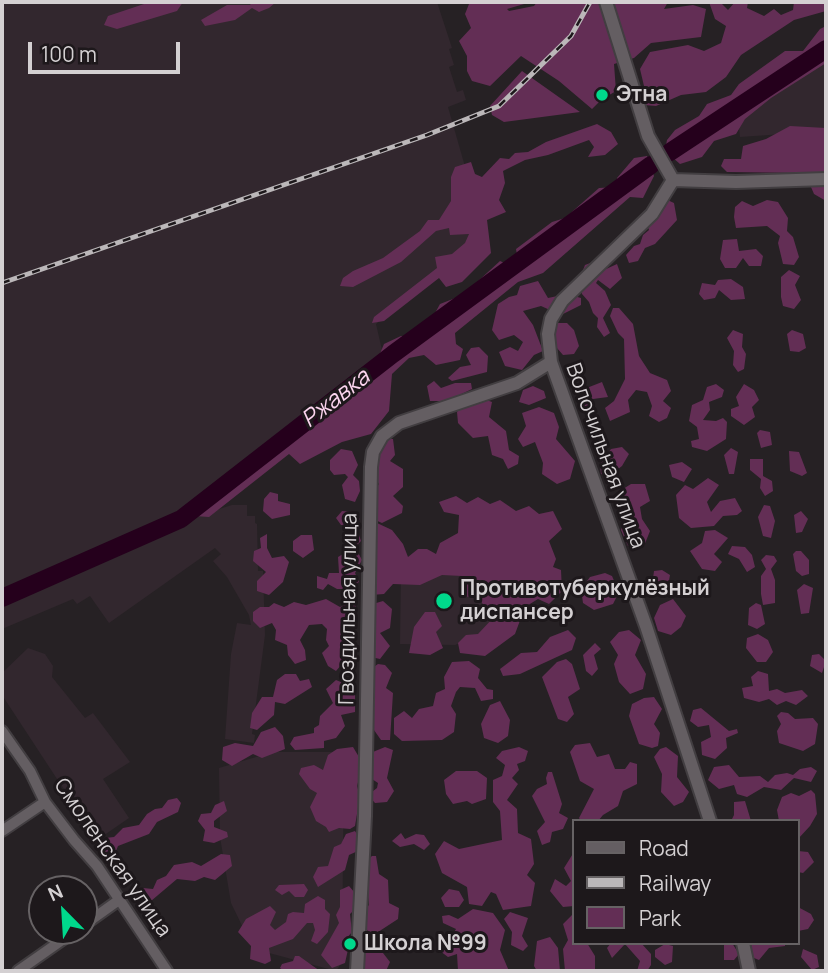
<!DOCTYPE html>
<meta charset="utf-8">
<style>
body{margin:0}
#map{position:relative;width:828px;height:973px;overflow:hidden;background:#262124;font-family:Manrope,sans-serif}
canvas{display:block}
.frame{position:absolute;inset:0;border:4px solid #d4d0d2;pointer-events:none}
.legend{position:absolute;left:572px;top:819px;width:228px;height:126px;box-sizing:border-box;background:#1d181b;border:2px solid #666264;margin:0;padding:9px 12px;list-style:none;font-size:21px;color:#d4d0d2}
.legend li{display:flex;align-items:center;gap:14px;height:35px}
.legend b{width:35px;border:2px solid #666264}
.north{position:absolute;left:28px;top:875px;width:70px;height:70px;box-sizing:border-box;background:#1d181b;border:2px solid #666264;border-radius:50%;rotate:336deg;font-size:19px;font-weight:700;line-height:28px;text-align:center;color:#d4d0d2}
.north::after{content:'';display:block;margin:auto;width:24px;height:32px;background:#00d98c;clip-path:polygon(50% 0,100% 100%,50% 72%,0 100%)}
.scale{position:absolute;left:28px;top:42px;width:152px;height:32px;box-sizing:border-box;border:4px solid #d4d0d2;border-top:0;padding-left:9px;font-size:21px;line-height:24px;white-space:nowrap;color:#d4d0d2;-webkit-text-stroke:5px #1d181b;paint-order:stroke}
</style>
<div id="map">
<canvas width="828" height="973"></canvas>
<div class="frame"></div>
<ul class="legend">
<li><b style="height:9px;background:#645e62"></b>Road</li>
<li><b style="height:9px;background:#bbb7b9"></b>Railway</li>
<li><b style="height:19px;background:#632e55"></b>Park</li>
</ul>
<div class="north">N</div>
<div class="scale">100 m</div>
</div>
<script>
const ctx = document.querySelector('canvas').getContext('2d');
ctx.lineJoin = 'round';
function paint(path, color) {
  ctx.fillStyle = color;
  ctx.fill(path, 'evenodd');
}
function shape(rows) {
  const path = new Path2D();
  for (const r of rows) {
    path.moveTo(r[0], r[1]);
    for (let i = 2; i < r.length; i += 2) path.lineTo(r[i], r[i + 1]);
  }
  return path;
}
function strokePath(path, color, width, dash) {
  ctx.strokeStyle = color;
  ctx.lineWidth = width;
  ctx.lineCap = dash ? 'butt' : 'round';
  ctx.setLineDash(dash || []);
  ctx.stroke(path);
}
function write(font, color, halo, rows, align = 'center') {
  ctx.font = font + ' Manrope,sans-serif';
  ctx.lineWidth = 6;
  ctx.setLineDash([]);
  ctx.textBaseline = 'middle';
  ctx.strokeStyle = halo;
  ctx.fillStyle = color;
  for (const [text, x, y, turn = 0] of rows) {
    ctx.save();
    ctx.translate(x, y);
    ctx.rotate((+turn || 0) * Math.PI / 180);
    ctx.textAlign = isNaN(turn) ? turn : align;
    if (halo) ctx.strokeText(text, 0, 0);
    ctx.fillText(text, 0, 0);
    ctx.restore();
  }
}
paint(shape([
 [2,2,437,2,452,48,449,49,454,65,449,67,457,92,463,90,466,100,448,107,484,233,376,324,385,363,213,511,232,505,247,505,247,516,255,516,255,523,257,524,258,571,263,571,265,635,252,734,255,735,254,743,225,739,231,654,237,623,251,625,249,615,227,577,213,561,221,554,215,548,109,623,90,596,77,604,73,599,2,629],
 [826,63,826,131,740,137,738,118,815,64],
 [482,568,493,630,455,645,400,644,401,572],
 [28,648,45,654,53,666,52,677,85,718,93,713,130,762,103,779,129,818,100,838,59,782,2,695,2,673],
 [273,752,344,752,342,962,336,971,258,950,249,940,231,903,220,837,219,768]
]), '#32272e');
paint(shape([
 [150,2,183,2,177,11,117,29,104,25,108,16],
 [252,2,276,2,269,8,259,12,252,8,235,20,205,26,201,20,227,5,250,5],
 [486,2,531,2,507,9,509,11,534,6,537,2,668,2,664,9,693,5,706,9,701,37,651,43,634,58,614,64,616,91,601,100,592,109,559,81,521,56,490,86,472,81,467,71,467,56,459,41,471,28,465,14,469,4],
 [709,2,720,2,728,10,735,2,748,2,747,8,764,16,774,9,781,15,793,10,794,2,826,2,826,11,794,20,741,55,726,77,706,92,681,95,656,106,644,105,640,95,644,86,640,69,650,52,688,45,704,51,721,43,726,26,715,19],
 [826,26,826,63,771,98,745,119,736,134,714,141,702,157,680,164,665,151,667,140,675,130,699,116,707,104,731,95,739,84,785,51,803,51,820,29],
 [522,71,580,112,504,122,492,115,490,106],
 [597,124,611,132,618,144,605,155,588,157,594,147,589,140,548,155,525,160,503,171,505,183,499,200,506,212,487,220,491,253,462,282,446,287,439,278,384,321,372,323,374,317,437,268,435,257,452,254,465,243,469,234,450,235,449,228,436,231,401,262,353,287,340,286,343,278,353,271,383,258,420,231,428,220,439,220,451,201,451,177,455,167,471,162,475,174,482,177,500,158,509,159,515,153,528,152,546,142],
 [790,126,826,128,826,201,814,194,805,173,727,172,721,166,724,159,741,159,743,146,766,139],
 [647,156,654,176,643,198,630,197,543,273,518,282,455,333,456,344,463,349,460,360,436,365,424,355,409,358,392,374,389,411,371,434,342,442,300,464,289,454,209,517,195,516,194,508,308,419,321,413,335,397,374,368,384,344,401,336,412,337,428,326,440,304,463,295,500,261,511,266,518,261,516,249,552,222,565,218,599,188,616,187,617,178,634,158],
 [661,197,674,203,677,220,655,244,645,248,638,261,629,263,626,255,634,246,640,244,643,235,649,230,644,216],
 [767,200,778,202,788,218,787,231,793,237,799,257,794,265,783,264,778,243,780,236,767,226,736,228,734,217,735,207,742,201,753,206],
 [737,239,739,251,756,249,763,256,761,266,749,266,743,258,736,268,725,268,720,259,723,240],
 [598,260,606,269,617,264,622,278,610,289,598,280,596,283,605,291,611,305,603,318,610,333,604,337,597,327,598,318,593,313,589,302,582,294,582,286,579,280,585,265],
 [789,270,800,276,795,285,801,300,794,309,783,306,781,297,781,277],
 [731,279,743,287,745,299,731,300,719,290,715,298,704,300,699,294,702,283,715,285,718,280],
 [538,281,548,298,567,294,581,298,581,305,561,315,541,306,523,311,533,325,543,351,534,355,522,370,505,366,499,352,510,347,518,351,523,342,514,335,499,340,492,330,498,304,509,297,517,295,520,286],
 [613,308,619,308,633,324,639,356,650,373,667,380,671,391,663,401,671,408,667,418,659,422,649,416,652,406,647,392,636,390,628,400,630,412,610,421,605,408,614,401,625,379,624,339,618,333,610,316],
 [551,323,567,323,574,330,579,346,574,354,563,355,550,340],
 [733,330,743,334,742,347,746,354,744,369,738,372,733,365,734,351,727,338],
 [792,330,803,334,806,348,799,352,790,351,787,334],
 [479,347,488,356,487,372,452,381,448,378,460,367,471,365,466,355,471,348],
 [434,381,441,388,455,383,471,383,472,389,447,401,430,401,427,386],
 [602,382,608,397,593,399,588,407,579,405,579,391],
 [716,384,724,390,722,397,709,402,710,410,703,420,716,421,723,418,727,422,726,439,707,451,692,447,691,441,699,439,697,427,689,421,692,405,703,400,707,387],
 [744,384,754,390,759,400,752,407,755,417,744,425,731,416,731,409,739,406,736,397],
 [533,386,544,391,546,398,529,405,519,402,523,390],
 [481,398,492,402,489,417,506,431,509,450,519,456,518,464,508,469,503,459,492,455,488,436,473,438,458,423,457,412,462,404],
 [539,407,554,413,559,427,556,439,575,461,570,479,557,484,542,474,543,463,535,442,523,447,518,439,526,426,522,413],
 [760,430,770,432,772,445,761,448,757,433],
 [384,439,393,439,395,455,390,461,403,469,403,487,393,496,403,506,402,513,382,523,373,519,368,501,379,484,369,469],
 [622,447,629,454,622,466,609,476,601,474,600,464,611,449],
 [731,448,738,452,734,474,729,474,724,455],
 [341,449,352,451,358,465,353,475,359,481,360,491,355,502,345,499,342,485,348,477,345,474,334,475,330,470,330,460],
 [789,451,799,452,807,473,802,476,790,471],
 [750,459,763,459,763,476,772,481,773,491,765,496,760,488,761,479,750,470],
 [682,462,692,469,684,482,672,477,669,465],
 [708,478,719,485,707,502,711,512,720,501,735,498,742,511,737,515,723,516,714,526,691,528,679,518,676,495,685,485,693,489],
 [631,484,645,484,650,501,640,507,642,519,650,531,644,546,628,546,621,530,625,521,620,505,624,498,623,489],
 [270,492,278,494,278,501,290,504,290,515,272,519,263,511,264,499],
 [456,496,467,503,478,497,490,504,500,500,516,511,529,506,539,514,553,511,562,529,549,541,556,559,553,567,561,570,562,591,549,604,538,599,525,607,515,634,485,656,460,653,458,643,466,635,478,634,494,617,482,603,480,588,468,597,460,593,462,576,442,575,420,585,393,584,384,594,371,595,372,529,377,523,392,530,403,544,408,557,418,549,427,549,436,554,440,543,458,533,459,515,444,512,439,502],
 [764,505,770,506,775,521,771,538,763,536,758,517],
 [342,511,354,512,360,519,355,526,341,525,336,518],
 [801,511,808,519,802,532,796,533,794,515],
 [715,530,728,538,714,554,722,562,715,571,702,569,690,551,702,543,705,531],
 [353,533,359,535,361,541,355,547,362,560,355,573,359,582,348,589,337,589,328,584,323,590,317,588,317,576,327,579,329,573,339,573,338,557,343,554,344,548,347,544,346,537],
 [267,534,267,548,272,558,284,556,289,562,283,582,269,595,257,591,257,581,266,572,253,561,254,551,261,548,260,538],
 [301,535,312,535,314,550,303,558,293,551,293,541],
 [732,546,745,547,752,555,755,567,747,572,739,559,728,554],
 [796,551,801,551,809,560,809,574,802,576,796,571,793,554],
 [766,555,774,556,777,561,771,569,775,580,775,603,763,605,761,594,761,576,766,569,761,560],
 [662,570,670,575,668,586,656,589,653,579,654,571],
 [605,573,612,576,619,592,613,604,594,610,583,603,581,589,590,577],
 [804,584,813,588,809,613,801,614,797,590],
 [326,599,340,607,351,602,356,606,356,620,351,626,349,656,336,671,328,666,322,653,329,646,326,640,327,629,322,624,309,625,300,640,305,650,306,660,295,664,288,655,287,645,275,640,276,630,272,623,260,628,253,621,253,612,260,607,269,607,274,603,284,607,294,602,306,605],
 [673,599,686,616,681,627,671,635,658,631,654,618,660,605],
 [383,601,392,609,390,628,380,633,390,646,380,659,371,657,366,606],
 [756,603,761,605,765,624,757,629,748,625,749,608],
 [425,612,435,612,442,626,436,632,443,648,430,655,409,653,414,627],
 [568,630,576,638,572,650,520,674,503,676,500,669,521,653,537,652,550,637],
 [629,630,641,640,635,655,646,674,643,689,630,694,619,682,614,664,618,655,610,642,619,632],
 [758,634,768,640,773,652,766,662,757,662,746,648,747,638],
 [595,643,601,649,594,655,598,669,592,676,586,671,583,655],
 [819,654,826,661,822,673,810,666,812,655],
 [566,659,572,664,580,689,568,697,574,714,567,722,558,719,542,677,557,662],
 [469,661,480,669,478,678,487,689,493,690,493,699,481,701,475,688,460,687,456,692,451,706,456,714,454,732,442,740,402,741,394,734,394,718,404,711,412,718,419,709,433,706,436,693,445,689,444,677,452,662],
 [378,664,385,665,392,673,386,688,393,693,390,740,381,740,369,723,369,686,375,679,371,669],
 [758,671,768,674,769,691,777,689,785,693,802,690,808,696,796,705,786,701,777,705,769,699,759,702,744,698,742,688,753,686,751,677],
 [285,674,296,674,300,681,309,679,312,687,285,704,275,702,274,715,257,730,250,728,252,713,262,697,273,697,277,680],
 [336,680,355,688,355,712,341,715,345,726,336,738,324,741,324,748,295,750,290,744,294,737,314,733,314,728,319,725,320,716,333,703,326,689],
 [654,697,662,709,654,724,660,733,658,746,652,748,639,744,629,716,632,704,644,698],
 [500,701,510,720,508,736,498,743,484,738,481,724,490,705],
 [701,708,729,731,737,729,738,733,726,738,727,748,715,759,702,755,701,742,711,737,709,725,698,727,690,721,693,710],
 [781,712,788,713,795,719,813,718,818,724,815,744,803,751,779,743,777,731,781,724,777,716],
 [275,727,283,736,285,749,262,758,253,754,232,766,222,760,223,747,235,743,253,746,261,732],
 [590,743,597,757,609,754,615,769,625,769,630,762,637,764,637,784,623,791,618,806,603,815,598,821,581,821,579,818,594,789,580,781,570,752,575,745],
 [353,747,359,757,361,771,357,786,360,796,355,826,350,829,339,828,329,832,326,827,316,821,310,807,317,793,310,789,299,774,301,768,314,765,323,770,328,755,337,749],
 [385,747,393,750,387,778,394,791,387,802,375,803,368,795,377,788,378,783,369,777,368,754],
 [519,747,528,751,525,761,517,764,519,770,512,778,518,784,507,800,517,809,518,833,531,839,534,864,527,875,535,883,531,906,503,910,496,894,491,892,482,906,469,904,467,887,442,873,435,854,444,841,459,849,502,840,500,811,493,802,493,780,502,776,505,765,496,758,502,751],
 [666,747,678,756,677,777,689,792,683,802,674,806,661,792,662,774,654,757,660,749],
 [729,765,739,777,760,776,768,782,775,775,787,773,793,775,800,769,811,767,817,771,811,782,794,778,781,790,764,787,747,797,737,794,734,785,719,789,708,780,714,767],
 [456,771,477,771,487,778,486,799,472,804,467,801,453,804,446,794,444,780],
 [548,772,552,772,562,804,559,813,568,818,563,829,552,832,550,842,542,845,537,831,545,822,532,796,537,789,547,784,546,778],
 [811,790,815,794,817,814,810,826,798,839,798,821,779,821,777,810,782,797,791,793,799,796],
 [177,798,181,803,178,812,157,822,149,834,118,846,113,858,106,856,101,846,105,838,114,837,123,828,139,825,147,814,155,809,162,808,168,800],
 [224,801,227,811,214,821,214,827,227,832,228,837,214,843,203,841,205,830,198,821,201,814,211,813,215,805],
 [745,801,751,821,731,821,734,815,734,802],
 [355,831,362,842,360,850,349,855,345,870,318,887,313,877,318,867,328,866,334,847,341,844,346,834],
 [401,833,405,839,416,834,424,835,430,844,424,850,414,844,400,847,392,841],
 [798,851,808,852,814,862,803,873,798,872],
 [574,852,574,906,563,907,550,891,555,879,566,886,571,881,564,868],
 [221,854,230,855,232,866,215,880,204,877,195,881,177,879,151,901,140,902,137,899,143,888,153,889,157,880,166,876,174,865,192,862,201,866],
 [372,856,376,856,379,874,388,880,389,903,399,908,398,919,375,934,362,928,362,913,369,905,365,862],
 [304,884,308,890,304,897,295,897,289,891,282,895,275,890,279,885],
 [349,886,355,893,355,909,350,914,352,932,346,939,349,945,345,963,332,968,321,955,339,923,336,915,340,907,340,890],
 [449,889,459,891,464,900,459,907,445,907,441,898],
 [318,896,325,900,325,909,330,914,328,932,317,944,311,941,315,930,313,923,307,923,293,939,269,948,271,961,265,964,250,959,251,946,238,932,246,919,270,906,276,912,270,925,275,930,286,922,288,914,293,912,304,913,305,904],
 [798,907,811,914,814,920,808,929,798,931],
 [473,909,493,913,505,930,500,950,509,971,458,971,457,954,448,957,436,948,438,939,452,936,456,929,443,923,442,916,449,915,458,919],
 [510,912,528,918,522,936,528,946,523,951,511,945,512,932,504,919],
 [572,915,574,915,574,943,587,943,595,956,595,971,565,971,563,949,568,940,563,924],
 [550,937,558,948,560,971,537,971,534,966,537,941],
 [378,938,385,943,383,953,390,962,386,971,355,971,355,953,368,950,369,941],
 [611,943,641,943,651,954,651,965,647,971,637,971,640,961,625,944,612,958,607,948],
 [724,943,732,943,739,954,734,960,724,960],
 [754,943,785,943,785,946,769,948,759,960,749,956,748,948],
 [665,944,673,946,672,962,665,965,655,957,655,950],
 [803,949,817,955,819,967,812,970,801,957],
 [295,956,299,956,320,971,284,971,280,968,282,964,293,961]
]), '#632e55');
strokePath(shape([
 [670,152,826,49],
 [2,598,181,519,393,354,651,165]
]), '#25001c', 18);
const minor = shape([
 [2,731,30,771,45,802,74,840,97,866,167,971],
 [2,831,45,802],
 [84,925,119,900],
 [18,971,75,931]
]);
const tertiary = shape([
 [606,2,648,136,673,180],
 [673,180,652,214,562,301,551,319,548,334,551,362,646,626,710,821],
 [673,180,736,182,826,179],
 [743,943,749,971],
 [357,971,365,816,371,467,373,452,382,436,399,423,517,383,551,362]
]);
strokePath(minor, '#423e41', 14);
strokePath(tertiary, '#423e41', 16);
strokePath(minor, '#645e62', 10);
strokePath(tertiary, '#645e62', 12);
const rail = shape([
 [2,283,427,135,499,106,571,36,590,2]
]);
strokePath(rail, '#bbb7b9', 5);
strokePath(rail, '#1d181b', 2.5, [8]);
for (const [x, y, r, color] of [
 [602,95,7,"#00d98c"],
 [444,601,9,"#00d98c"],
 [350,944,7,"#00d98c"]
]) {
  const dot = new Path2D();
  dot.arc(x, y, r, 0, 2 * Math.PI);
  ctx.fillStyle = color;
  ctx.fill(dot);
  strokePath(dot, '#1d181b', 2.5);
}
write('bold 21px', '#d4d0d2', '#1d181b', [
 ["Этна",616,95],
 ["Противотуберкулёзный",460,589],
 ["диспансер",460,613],
 ["Школа №99",364,944]
], 'left');
write('21px', '#d4d0d2', '#1d181b', [
 ["Волочильная улица",605,456,70],
 ["Гвоздильная улица",349,609,-89],
 ["Смоленская улица",112,858,55]
]);
write('italic 23px', '#fcd5ef', '#1d181b', [
 ["Ржавка",336,399,-38]
]);
</script>
